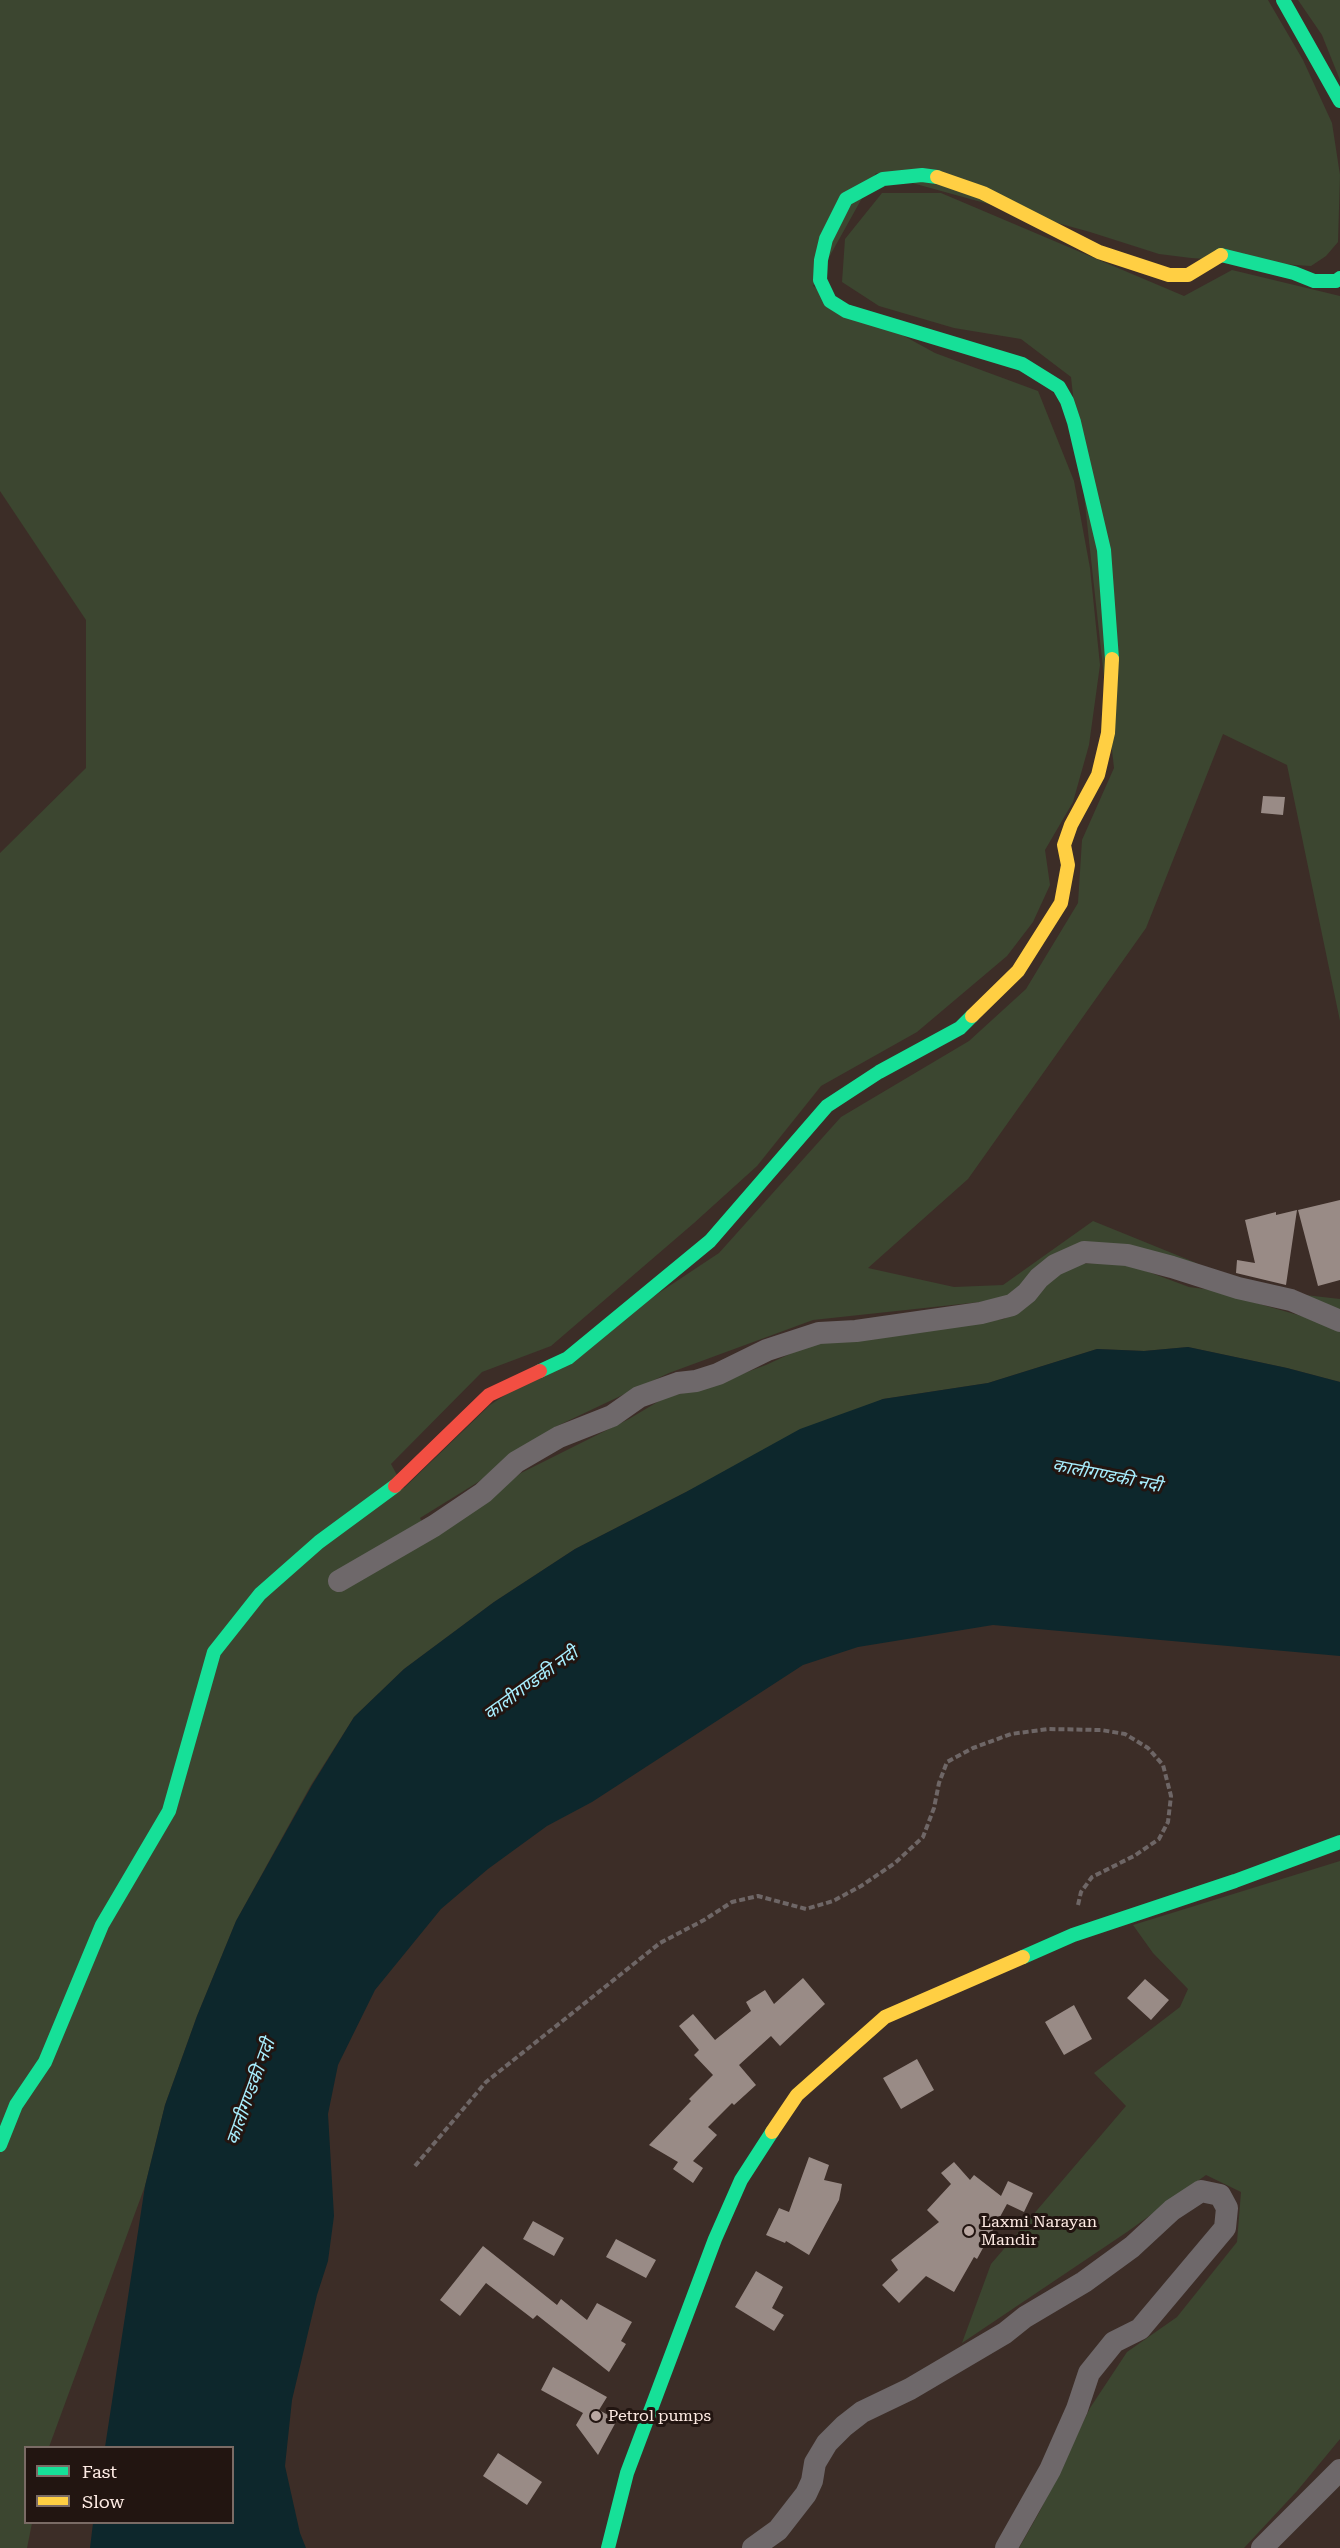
<!DOCTYPE html>
<meta charset="utf-8">
<style>
body{margin:0}
#map{position:relative;width:1340px;height:2548px;overflow:hidden;background:#3c2d27;font-family:"Roboto Serif",serif}
canvas{display:block}
.legend{position:absolute;left:24px;top:2446px;width:210px;height:78px;box-sizing:border-box;background:#221511;border:2px solid #7a6b65;margin:0;padding:8px 10px;list-style:none;font-size:18px;color:#feebe4}
.legend li{display:flex;align-items:center;gap:12px;height:30px}
.legend b{width:30px;border:2px solid #7a6b65}
</style>
<div id="map">
<canvas width="1340" height="2548"></canvas>
<ul class="legend">
<li><b style="height:8px;background:#16e098"></b>Fast</li>
<li><b style="height:8px;background:#ffcf43"></b>Slow</li>
</ul>
</div>
<script>
const ctx = document.querySelector('canvas').getContext('2d');
ctx.lineJoin = 'round';
function paint(path, color) {
  ctx.fillStyle = color;
  ctx.fill(path, 'evenodd');
}
function shape(rows) {
  const path = new Path2D();
  for (const r of rows) {
    path.moveTo(r[0], r[1]);
    for (let i = 2; i < r.length; i += 2) path.lineTo(r[i], r[i + 1]);
  }
  return path;
}
function strokePath(path, color, width, dash) {
  ctx.strokeStyle = color;
  ctx.lineWidth = width;
  ctx.lineCap = dash ? 'butt' : 'round';
  ctx.setLineDash(dash || []);
  ctx.stroke(path);
}
function write(font, color, halo, rows, align = 'center') {
  ctx.font = font + ' "Roboto Serif","Noto Sans Devanagari",serif';
  ctx.lineWidth = 6;
  ctx.setLineDash([]);
  ctx.textBaseline = 'middle';
  ctx.strokeStyle = halo;
  ctx.fillStyle = color;
  for (const [text, x, y, turn = 0] of rows) {
    ctx.save();
    ctx.translate(x, y);
    ctx.rotate((+turn || 0) * Math.PI / 180);
    ctx.textAlign = isNaN(turn) ? turn : align;
    if (halo) ctx.strokeText(text, 0, 0);
    ctx.fillText(text, 0, 0);
    ctx.restore();
  }
}
paint(shape([
 [0,0,1268,0,1303,60,1332,123,1340,175,1338,242,1326,256,1311,266,1191,258,1159,254,1090,232,876,173,813,286,935,353,1038,391,1074,481,1090,568,1100,665,1089,745,1073,802,1045,850,1050,885,1033,922,1007,956,917,1032,821,1086,757,1166,694,1223,551,1346,482,1372,391,1464,404,1488,490,1405,719,1253,841,1117,969,1041,1026,989,1078,903,1082,840,1114,768,1071,377,1021,339,954,328,879,306,842,282,845,239,882,193,941,193,1184,296,1232,270,1340,296,1340,1021,1287,765,1223,734,1146,928,968,1179,868,1268,954,1287,1003,1285,1093,1221,1194,1262,1237,1284,1279,1292,1340,1299,1340,1310,1082,1246,1008,1299,813,1320,669,1373,555,1427,483,1479,420,1518,431,1539,521,1473,629,1419,664,1398,706,1387,766,1365,811,1344,1004,1319,1029,1304,1045,1285,1071,1264,1122,1262,1189,1287,1220,1291,1263,1305,1340,1327,1340,1382,1287,1368,1188,1347,1144,1351,1097,1349,988,1383,883,1399,686,1492,575,1549,494,1602,404,1669,354,1717,311,1785,236,1921,197,2016,165,2105,145,2186,49,2447,26,2448,26,2522,32,2523,27,2548,0,2548,0,853,86,768,86,620,0,491],
 [1298,0,1340,0,1340,80,1322,35],
 [1340,1861,1340,2439,1297,2491,1244,2548,1019,2548,1040,2511,1090,2408,1127,2352,1177,2317,1237,2242,1241,2192,1206,2175,1127,2232,962,2343,991,2264,1126,2106,1094,2073,1180,2007,1188,1989,1153,1953,1133,1925]
]), '#3c4630');
paint(shape([
 [1188,1347,1287,1368,1340,1382,1340,1656,993,1625,858,1647,803,1665,592,1802,547,1826,488,1869,441,1909,375,1990,338,2065,328,2114,334,2216,328,2261,317,2295,292,2400,285,2466,300,2533,306,2548,90,2548,93,2523,232,2522,232,2448,105,2447,145,2186,165,2105,197,2016,236,1921,312,1785,354,1717,404,1669,494,1602,575,1549,686,1492,800,1429,883,1399,988,1383,1097,1349,1144,1351]
]), '#0d272c');
paint(shape([
 [1263,796,1285,797,1283,815,1261,813],
 [1340,1200,1340,1280,1318,1286,1298,1210],
 [1297,1210,1286,1285,1236,1273,1237,1260,1255,1263,1245,1220,1276,1212,1276,1215],
 [803,1978,825,2004,780,2046,771,2036,739,2065,756,2085,734,2105,732,2103,708,2127,717,2135,693,2161,703,2168,693,2183,673,2169,678,2162,649,2145,691,2101,689,2099,713,2075,694,2055,699,2050,679,2026,693,2014,715,2040,751,2011,746,2002,765,1990,774,2004],
 [1145,1979,1169,2000,1151,2020,1127,1998],
 [1074,2005,1092,2039,1064,2055,1045,2022],
 [917,2059,934,2090,901,2109,883,2078],
 [809,2157,829,2165,824,2180,842,2184,839,2200,809,2255,786,2241,785,2243,766,2235,779,2208,789,2212],
 [954,2162,970,2180,974,2175,1001,2196,1008,2181,1033,2193,1024,2212,1007,2204,977,2259,974,2257,954,2292,926,2276,899,2303,882,2285,898,2270,891,2260,939,2222,927,2210,951,2184,941,2173],
 [533,2221,564,2238,554,2256,523,2239],
 [616,2239,656,2260,646,2278,606,2257],
 [483,2246,557,2305,561,2299,587,2320,597,2303,632,2322,621,2341,626,2344,609,2372,537,2315,533,2319,486,2283,460,2316,440,2300],
 [756,2271,783,2287,772,2308,784,2315,774,2331,735,2307],
 [553,2367,607,2397,599,2410,617,2420,598,2455,576,2425,583,2413,541,2390],
 [498,2453,542,2482,527,2505,483,2476]
]), '#998b86');
strokePath(shape([
 [415,2166,486,2082,660,1943,704,1920,732,1902,758,1896,806,1909,833,1901,861,1886,895,1863,923,1837,934,1808,939,1783,947,1762,973,1748,1011,1734,1048,1729,1101,1730,1125,1734,1148,1748,1163,1765,1171,1796,1168,1822,1159,1839,1134,1856,1092,1877,1081,1892,1078,1905]
]), '#6e6666', 4, [6, 3]);
strokePath(shape([
 [339,1581,434,1526,483,1493,516,1462,559,1437,612,1416,639,1397,678,1383,696,1381,718,1374,767,1350,819,1333,856,1331,981,1313,1012,1305,1027,1293,1039,1278,1055,1265,1084,1252,1127,1255,1172,1267,1238,1288,1291,1300,1340,1321],
 [753,2548,778,2530,806,2494,812,2481,815,2463,827,2443,844,2426,862,2412,910,2389,1005,2333,1025,2317,1084,2282,1132,2247,1172,2210,1201,2191,1220,2195,1227,2208,1225,2228,1140,2329,1114,2342,1089,2373,1077,2409,1050,2470,1006,2548],
 [1262,2548,1340,2470]
]), '#6e686a', 22);
strokePath(shape([
 [1283,0,1340,101],
 [937,177,922,175,883,179,846,199,826,239,821,260,820,280,830,301,846,311,1022,364,1059,387,1067,401,1074,422,1104,550,1112,659],
 [1221,255,1294,273,1314,281,1336,281,1340,278],
 [540,1371,568,1358,710,1241,827,1106,879,1072,960,1028,972,1016],
 [1023,1957,1073,1935,1235,1881,1340,1842],
 [0,2145,16,2105,45,2062,102,1925,169,1811,214,1652,260,1594,319,1542,395,1486],
 [608,2548,627,2473,715,2239,741,2180,772,2132]
]), '#16e098', 14);
strokePath(shape([
 [937,177,983,193,1099,252,1169,275,1188,275,1221,255],
 [972,1016,1018,971,1061,903,1068,865,1064,845,1071,825,1098,775,1108,733,1112,659],
 [772,2132,797,2095,885,2017,1023,1957]
]), '#ffcf43', 14);
strokePath(shape([
 [395,1486,489,1395,540,1371]
]), '#f24e42', 14);
for (const [x, y, r, color] of [
 [969,2231,6,"#baa8a2"],
 [596,2416,6,"#baa8a2"]
]) {
  const dot = new Path2D();
  dot.arc(x, y, r, 0, 2 * Math.PI);
  ctx.fillStyle = color;
  ctx.fill(dot);
  strokePath(dot, '#221511', 2);
}
write('16px', '#feebe4', '#221511', [
 ["Laxmi Narayan",981,2222],
 ["Mandir",981,2240],
 ["Petrol pumps",608,2416]
], 'left');
write('italic 18px', '#a8eefe', '#221511', [
 ["कालीगण्डकी नदी",1107,1476,11],
 ["कालीगण्डकी नदी",531,1684,-36],
 ["कालीगण्डकी नदी",251,2092,-70]
]);
</script>
